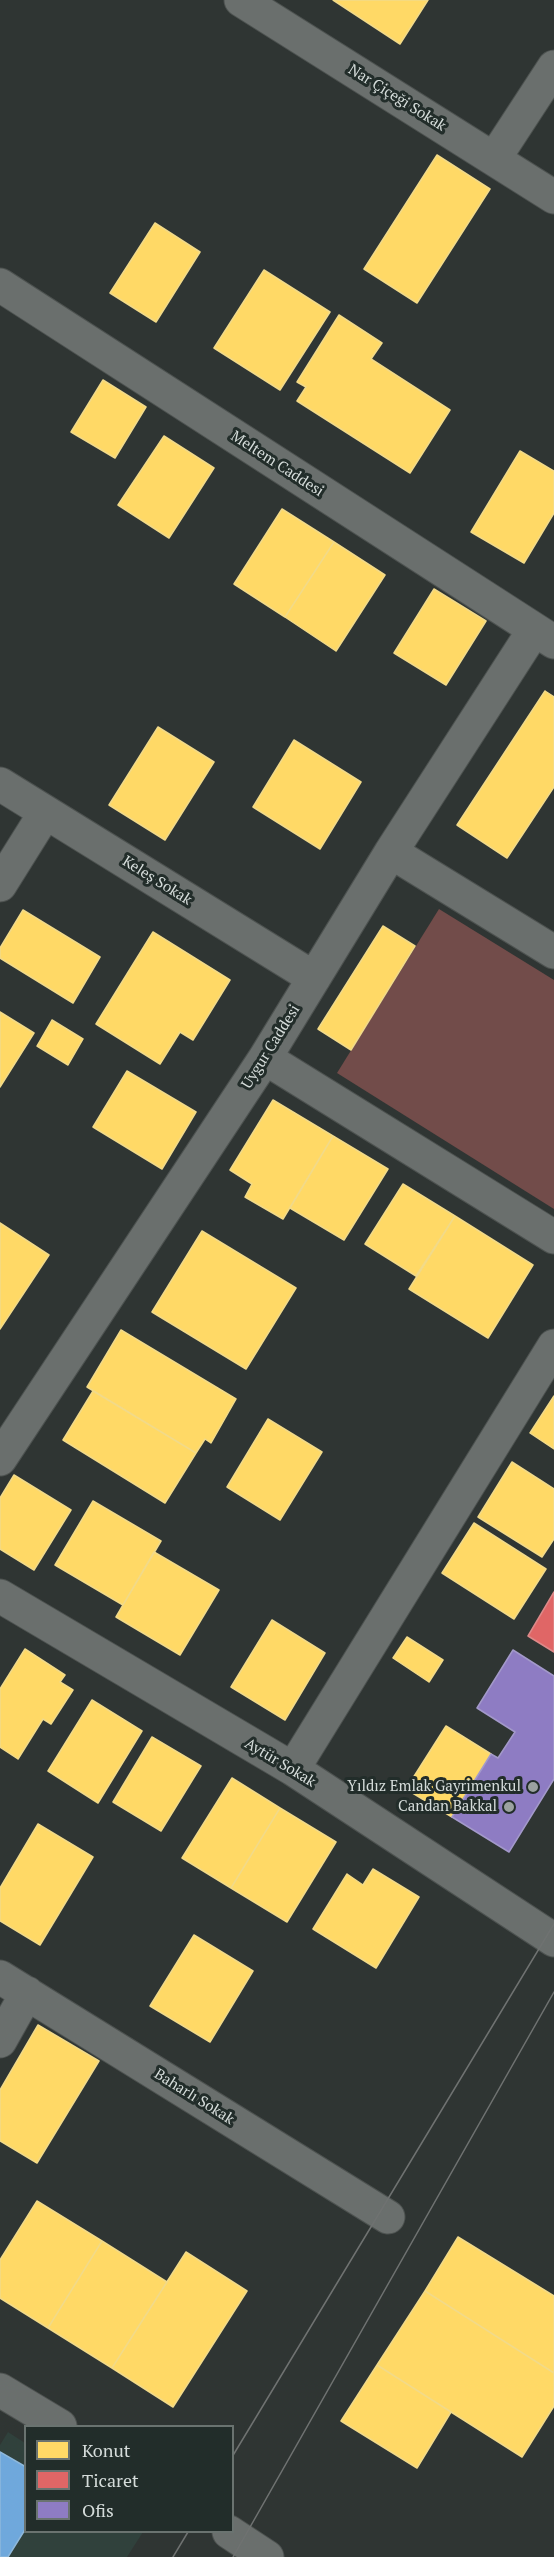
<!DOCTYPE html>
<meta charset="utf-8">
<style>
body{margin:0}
#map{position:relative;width:554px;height:2557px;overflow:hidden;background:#2f3533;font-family:"PT Serif",serif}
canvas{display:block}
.legend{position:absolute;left:24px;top:2425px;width:210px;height:108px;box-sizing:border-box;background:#222d2a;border:2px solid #6a7370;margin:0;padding:8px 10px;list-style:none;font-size:18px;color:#d5dcda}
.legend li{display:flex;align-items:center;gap:12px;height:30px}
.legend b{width:30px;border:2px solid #6a7370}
</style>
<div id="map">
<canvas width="554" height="2557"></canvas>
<ul class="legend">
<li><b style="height:16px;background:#ffd966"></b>Konut</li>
<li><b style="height:16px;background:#e06666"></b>Ticaret</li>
<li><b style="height:16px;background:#8e7cc3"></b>Ofis</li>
</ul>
</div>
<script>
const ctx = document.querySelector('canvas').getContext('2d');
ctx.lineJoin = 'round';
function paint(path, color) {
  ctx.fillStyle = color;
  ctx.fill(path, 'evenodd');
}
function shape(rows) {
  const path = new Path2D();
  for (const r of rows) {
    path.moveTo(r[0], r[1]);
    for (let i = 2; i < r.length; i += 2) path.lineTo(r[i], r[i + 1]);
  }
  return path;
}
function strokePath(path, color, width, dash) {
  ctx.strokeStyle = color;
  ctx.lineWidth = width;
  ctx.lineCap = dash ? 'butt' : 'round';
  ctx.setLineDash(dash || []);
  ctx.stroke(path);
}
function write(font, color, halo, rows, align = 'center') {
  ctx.font = font + ' "PT Serif",serif';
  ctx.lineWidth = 6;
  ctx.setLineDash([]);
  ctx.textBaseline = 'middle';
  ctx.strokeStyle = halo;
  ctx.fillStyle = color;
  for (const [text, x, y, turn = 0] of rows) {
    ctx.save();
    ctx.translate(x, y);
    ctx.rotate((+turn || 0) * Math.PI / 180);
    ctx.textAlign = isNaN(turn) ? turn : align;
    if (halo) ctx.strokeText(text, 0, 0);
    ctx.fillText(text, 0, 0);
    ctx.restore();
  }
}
paint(shape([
 [8,2432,25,2443,26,2532,143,2532,127,2557,0,2557,0,2445]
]), '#30413c');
paint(shape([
 [439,909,554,980,554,1209,337,1073]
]), '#724c4a');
const homes = shape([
 [333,0,428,0,400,44,333,0],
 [437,155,490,189,417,303,364,269,437,155],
 [155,223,200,252,156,322,110,293,155,223],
 [264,270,330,312,280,390,214,348,264,270],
 [339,315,382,343,371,359,450,410,410,473,297,401,306,387,297,382,339,315],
 [103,380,146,407,115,458,71,432,103,380],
 [164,436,214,468,169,538,118,505,164,436],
 [520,451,554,471,554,513,524,563,471,532,520,451],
 [282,509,334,542,285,617,234,584,282,509],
 [334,542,385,575,336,651,285,617,334,542],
 [434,589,486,621,446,685,394,653,434,589],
 [545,691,554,697,554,787,507,858,457,825,545,691],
 [158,727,214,762,165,840,109,805,158,727],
 [294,740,361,782,320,849,253,807,294,740],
 [23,910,100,957,73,1003,0,958,0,948,23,910],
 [383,926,415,946,351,1050,318,1029,383,926],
 [153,932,230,980,193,1040,180,1032,160,1064,96,1024,153,932],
 [0,1012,34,1033,0,1087,0,1012],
 [52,1020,83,1039,68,1065,37,1046,52,1020],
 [127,1071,196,1112,162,1169,93,1127,127,1071],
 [273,1100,333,1136,283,1219,245,1197,252,1184,230,1170,273,1100],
 [333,1136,388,1169,344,1240,290,1208,333,1136],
 [403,1184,455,1216,416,1276,365,1244,403,1184],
 [455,1216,533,1265,488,1338,409,1289,455,1216],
 [0,1223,49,1255,0,1329,0,1223],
 [202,1231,296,1288,246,1369,152,1312,202,1231],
 [121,1330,236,1399,211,1443,205,1439,196,1453,87,1387,121,1330],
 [93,1391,196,1453,165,1503,63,1440,93,1391],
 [554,1396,554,1449,530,1433,554,1396],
 [268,1419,322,1452,280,1520,227,1487,268,1419],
 [512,1462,554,1489,554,1539,542,1557,478,1517,512,1462],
 [14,1475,71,1510,34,1570,0,1549,0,1498,14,1475],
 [93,1501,161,1541,123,1605,55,1565,93,1501],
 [474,1523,546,1569,514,1619,442,1573,474,1523],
 [154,1552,219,1590,180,1655,116,1617,154,1552],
 [272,1620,325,1653,285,1720,231,1687,272,1620],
 [407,1637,443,1660,429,1682,393,1658,407,1637],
 [25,1649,65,1675,60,1682,73,1690,51,1724,43,1719,18,1759,0,1747,0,1689,25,1649],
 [92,1700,142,1731,98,1803,48,1771,92,1700],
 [446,1726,491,1754,452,1817,406,1789,446,1726],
 [152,1737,201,1766,161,1831,113,1802,152,1737],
 [232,1778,280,1808,231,1888,182,1858,232,1778],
 [280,1808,336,1842,287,1922,231,1888,280,1808],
 [38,1824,93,1857,40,1945,0,1921,0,1888,38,1824],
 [373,1869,419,1897,376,1968,313,1929,347,1874,363,1885,373,1869],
 [194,1935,253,1971,210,2042,150,2006,194,1935],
 [38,2025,99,2061,37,2163,0,2141,0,2090,38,2025],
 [37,2201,102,2241,48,2328,0,2298,0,2260,37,2201],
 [458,2237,554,2296,554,2373,425,2291,458,2237],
 [102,2241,167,2282,112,2368,48,2328,102,2241],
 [186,2252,247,2291,173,2407,112,2368,186,2252],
 [425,2291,554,2373,554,2406,522,2457,377,2365,425,2291],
 [377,2365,451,2412,417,2468,341,2421,377,2365]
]);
paint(homes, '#ffd966');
strokePath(homes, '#f2da89', 1.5);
const shops = shape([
 [554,1592,554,1652,528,1636,554,1592]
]);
paint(shops, '#e06666');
strokePath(shops, '#dd8989', 1.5);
const offices = shape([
 [513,1650,554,1676,554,1779,509,1852,452,1817,491,1754,498,1758,515,1732,477,1708,513,1650]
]);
paint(offices, '#8e7cc3');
strokePath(offices, '#a399ca', 1.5);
const schools = shape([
 [0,2452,26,2467,26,2528,8,2557,0,2557,0,2452]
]);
paint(schools, '#6fa8dc');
strokePath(schools, '#8eb8db', 1.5);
const minor = shape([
 [241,0,554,197],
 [494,159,554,67],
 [0,285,554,642],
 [0,784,314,978],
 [391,852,554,952],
 [0,885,45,813],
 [265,1058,554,1237],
 [0,1459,265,1058,391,852,534,630],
 [0,1596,293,1769,554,1940],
 [293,1769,554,1346],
 [0,1977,388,2217],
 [0,2041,27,1993],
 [0,2390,60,2426],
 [229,2532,267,2557]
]);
strokePath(minor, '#4d5250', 35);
strokePath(minor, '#6a6f6d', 33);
strokePath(shape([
 [232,2457,554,1924],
 [173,2557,188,2532],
 [233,2557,554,1992]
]), '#6f7271', 1.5);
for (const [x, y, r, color] of [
 [533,1787,6,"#9ba2a0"],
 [509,1807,6,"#9ba2a0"]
]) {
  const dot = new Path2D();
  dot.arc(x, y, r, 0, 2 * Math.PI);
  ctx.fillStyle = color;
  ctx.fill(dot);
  strokePath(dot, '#222d2a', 2);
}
write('15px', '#d5dcda', '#222d2a', [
 ["Nar Çiçeği Sokak",397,98,32],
 ["Meltem Caddesi",277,464,33],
 ["Keleş Sokak",157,881,32],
 ["Uygur Caddesi",271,1047,-58],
 ["Aytür Sokak",280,1763,31],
 ["Baharlı Sokak",194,2097,32]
]);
write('15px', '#d5dcda', '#222d2a', [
 ["Yıldız Emlak Gayrimenkul",521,1787],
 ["Candan Bakkal",497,1807]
], 'right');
</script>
